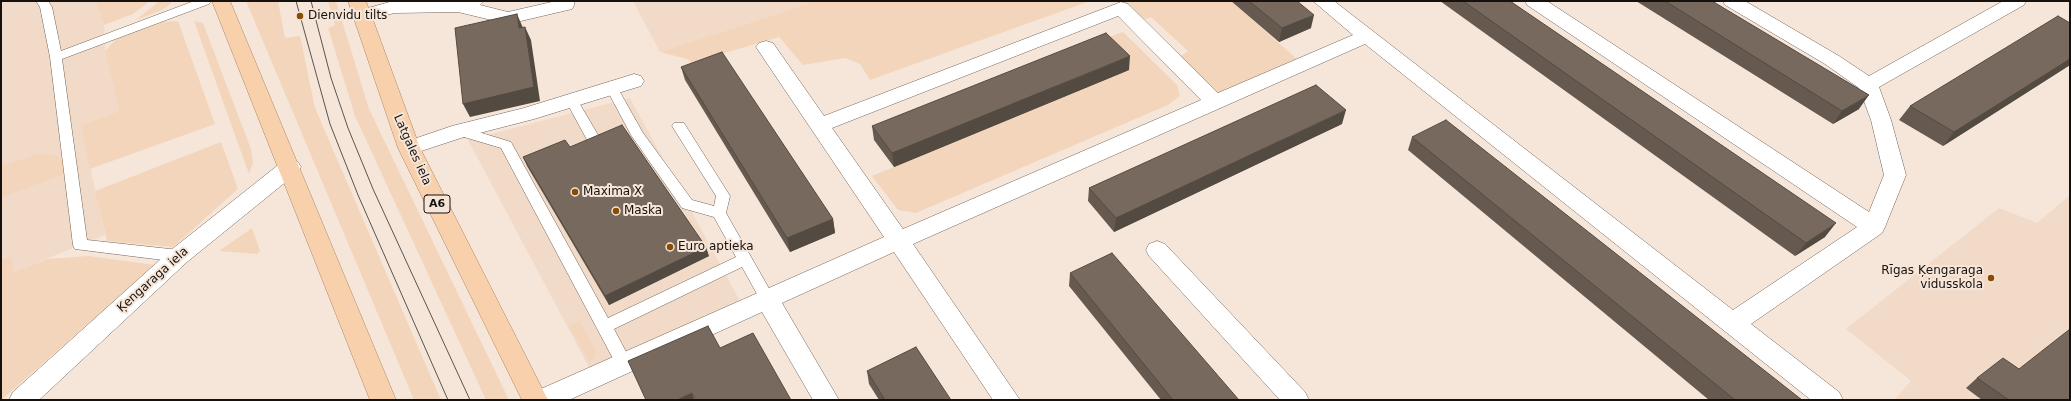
<!DOCTYPE html>
<meta charset="utf-8">
<style>
body{margin:0}
#map{position:relative;width:2071px;height:401px;overflow:hidden;background:#f6e6d9;font-family:"DejaVu Sans",sans-serif}
canvas{display:block}
.frame{position:absolute;inset:0;border:2px solid #17110d;pointer-events:none}
</style>
<div id="map">
<canvas width="2071" height="401"></canvas>
<div class="frame"></div>
</div>
<script>
const ctx = document.querySelector('canvas').getContext('2d');
ctx.lineJoin = 'round';
function paint(path, color) {
  ctx.fillStyle = color;
  ctx.fill(path, 'evenodd');
}
function shape(rows) {
  const path = new Path2D();
  for (const r of rows) {
    path.moveTo(r[0], r[1]);
    for (let i = 2; i < r.length; i += 2) path.lineTo(r[i], r[i + 1]);
  }
  return path;
}
function strokePath(path, color, width, dash) {
  ctx.strokeStyle = color;
  ctx.lineWidth = width;
  ctx.lineCap = dash ? 'butt' : 'round';
  ctx.setLineDash(dash || []);
  ctx.stroke(path);
}
function write(font, color, halo, rows, align = 'center') {
  ctx.font = font + ' "DejaVu Sans",sans-serif';
  ctx.lineWidth = 4;
  ctx.setLineDash([]);
  ctx.textBaseline = 'middle';
  ctx.strokeStyle = halo;
  ctx.fillStyle = color;
  for (const [text, x, y, turn = 0] of rows) {
    ctx.save();
    ctx.translate(x, y);
    ctx.rotate((+turn || 0) * Math.PI / 180);
    ctx.textAlign = isNaN(turn) ? turn : align;
    if (halo) ctx.strokeText(text, 0, 0);
    ctx.fillText(text, 0, 0);
    ctx.restore();
  }
}
paint(shape([
 [1,1,95,1,104,25,105,51,119,111,81,125,105,235,14,272,11,256,1,260],
 [633,1,816,1,660,52],
 [630,98,740,301,590,369,468,140],
 [2070,195,2070,400,1895,399,1911,381,1846,329,1999,208,2037,223]
]), '#f1dac7');
paint(shape([
 [95,1,150,1,133,14,104,25],
 [159,1,169,1,171,4,162,10,136,20],
 [246,1,278,1,285,38,300,36,315,108,441,400,414,400],
 [328,1,336,1,369,109,509,400,486,400,355,116,328,28,335,25],
 [816,1,1090,1,870,80,860,64,845,58,803,65,779,37,691,63,687,59,660,52],
 [1121,1,1231,1,1298,60,1216,95,1177,59,1188,51,1151,17,1143,20],
 [178,21,215,124,90,169,81,125,119,111,105,51,118,37,163,22],
 [194,21,203,23,251,149,253,163,249,174],
 [1123,32,1177,85,1180,96,1168,105,916,213,898,210,872,176,1128,70,1099,40],
 [221,142,238,189,173,247,107,241,95,191],
 [48,154,59,157,63,161,65,174,2,197,1,166,34,155],
 [252,228,260,251,257,254,219,251],
 [11,256,14,272,47,259,88,256,155,265,1,400,1,260],
 [579,321,596,351,595,357,590,362,569,326]
]), '#f3d5bb');
const service = shape([
 [36,1,48,1,52,7,61,51,194,1,211,1,209,4,62,59,87,240,179,250,184,252,186,256,184,260,179,262,75,249,73,245,50,57,40,7,36,1],
 [612,84,616,85,643,133,692,200,714,206,716,196,672,126,674,123,684,123,730,196,726,213,775,299,772,303,767,305,762,303,742,267,614,329,632,363,630,368,624,370,618,368,501,148,454,134,452,131,454,128,459,126,511,142,608,318,736,257,714,217,682,208,631,135,606,88,608,85,612,84],
 [572,97,577,98,578,101,601,140,599,143,594,145,589,143,587,140,566,101,567,98,572,97]
]);
const minor = shape([
 [393,1,484,1,480,5,508,12,556,1,574,1,574,5,572,9,508,24,458,12,394,13,361,22,354,20,352,16,354,12,393,1],
 [1313,1,1334,1,1733,310,1857,227,1527,5,1525,1,1547,1,1869,212,1884,175,1871,120,1859,88,1825,64,1725,5,1723,1,1745,1,1839,56,1869,76,2003,1,2026,1,2024,5,1879,87,1891,120,1906,175,1885,227,1882,233,1751,324,1839,392,1843,400,1811,400,1365,44,913,244,1020,400,993,400,894,252,782,303,839,400,813,400,762,312,569,400,530,400,534,392,884,237,756,47,759,43,766,41,773,43,824,116,1121,2,1128,4,1218,93,1353,35,1313,1],
 [1118,16,1201,100,903,229,832,128,1118,16],
 [634,74,641,76,644,81,641,86,534,119,464,137,409,155,402,153,398,148,402,143,452,126,524,108,634,74],
 [290,159,298,162,301,167,298,172,187,262,39,400,9,400,13,392,171,250,282,162,290,159],
 [1157,241,1165,244,1305,392,1309,400,1280,400,1149,256,1146,250,1149,244,1157,241]
]);
const trunk = shape([
 [212,1,230,1,396,400,370,400,212,1],
 [348,1,366,1,420,148,548,400,522,400,398,148,348,1]
]);
strokePath(service, '#726458', 1);
strokePath(minor, '#726458', 1);
strokePath(trunk, '#a98567', 1);
paint(service, '#fff');
paint(minor, '#fff');
paint(trunk, '#f8d0ac');
strokePath(shape([
 [296,1,330,124,358,195,448,400],
 [311,1,331,78,348,128,373,189,470,400]
]), '#5c534c', 1);
paint(shape([
 [1231,1,1297,1,1311,28,1279,42],
 [1440,1,1510,1,1825,237,1795,256],
 [1636,1,1712,1,1859,109,1833,124],
 [2070,23,2070,65,1943,146,1899,120,1910,106],
 [681,67,833,219,835,233,790,252,685,80],
 [1129,70,894,167,874,140,872,126],
 [1342,124,1114,232,1088,201,1089,188],
 [1412,137,1802,400,1709,400,1408,150],
 [570,147,709,256,609,305,527,166,523,157],
 [1070,273,1239,400,1161,400,1069,286],
 [2019,369,2070,400,1982,400,1966,388,1977,378],
 [867,371,951,400,879,400,869,384]
]), '#665a50');
paint(shape([
 [517,14,523,28,519,28],
 [1314,15,1311,28,1279,42,1282,28],
 [525,27,531,40,540,101,470,117,463,104],
 [1130,56,1129,70,894,167,892,153],
 [2070,59,2070,65,1943,146,1954,132],
 [1869,95,1859,109,1833,124,1842,111],
 [1346,110,1342,124,1114,232,1116,218],
 [833,219,835,233,790,252,787,238],
 [1836,223,1825,237,1795,256,1806,243],
 [706,247,709,256,609,305,605,296],
 [692,393,695,400,677,400]
]), '#534a41');
const building = shape([
 [1249,1,1297,1,1314,15,1282,28,1249,1],
 [1463,1,1510,1,1836,223,1806,243,1463,1],
 [1665,1,1712,1,1869,95,1842,111,1665,1],
 [517,14,519,28,525,27,534,87,463,104,455,28,517,14],
 [2058,16,2070,23,2070,59,1954,132,1910,106,2058,16],
 [1106,33,1130,56,892,153,872,126,1106,33],
 [722,52,833,219,787,238,681,67,722,52],
 [1316,85,1346,110,1116,218,1089,188,1316,85],
 [1446,120,1802,400,1735,400,1412,137,1446,120],
 [622,125,706,247,605,296,523,157,565,140,570,147,622,125],
 [1112,253,1239,400,1173,400,1070,273,1112,253],
 [708,326,720,348,753,333,791,400,696,400,692,393,677,400,646,400,628,361,708,326],
 [2070,329,2070,400,2009,400,1977,378,2003,358,2019,369,2070,329],
 [916,347,951,400,885,400,867,371,916,347]
]);
paint(building, '#77695d');
strokePath(building, '#534a41', 1);
for (const [x, y, r, color] of [
 [300,16,4,"#874d04"],
 [575,192,4,"#874d04"],
 [616,211,4,"#874d04"],
 [670,247,4,"#874d04"],
 [1991,278,4,"#874d04"]
]) {
  const dot = new Path2D();
  dot.arc(x, y, r, 0, 2 * Math.PI);
  ctx.fillStyle = color;
  ctx.fill(dot);
  strokePath(dot, '#f6e6d9', 1.5);
}
for (const [x, y, w] of [
 [437,204,26]
]) {
  const box = new Path2D();
  box.roundRect(x - w / 2, y - 9, w, 18, 3);
  ctx.fillStyle = '#f6e6d9';
  ctx.fill(box);
  strokePath(box, '#17110d', 1);
}
write('bold 11px', '#17110d', null, [
 ["A6",437,204]
]);
write('12px', '#17110d', '#f6e6d9', [
 ["Dienvidu tilts",308,16],
 ["Maxima X",583,192],
 ["Maska",624,211],
 ["Euro aptieka",678,247],
 ["Rīgas Ķengaraga",1983,271,"right"],
 ["vidusskola",1983,285,"right"]
], 'left');
write('12px', '#17110d', '#f6e6d9', [
 ["Latgales iela",412,150,66],
 ["Ķengaraga iela",153,280,-42]
]);
</script>
